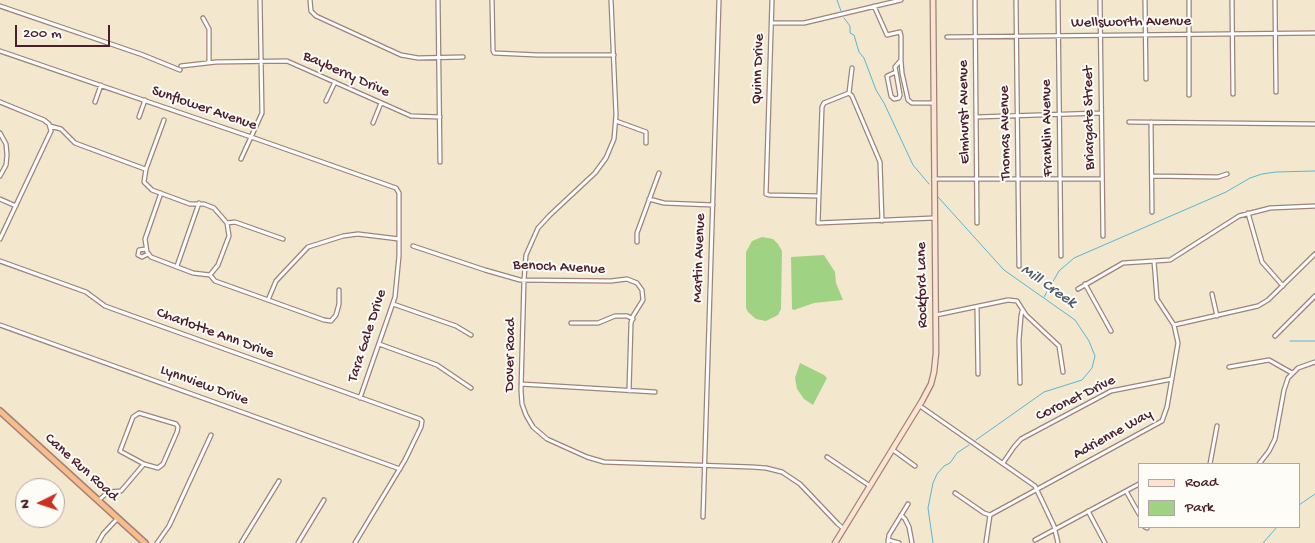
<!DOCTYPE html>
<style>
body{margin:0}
#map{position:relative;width:1315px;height:543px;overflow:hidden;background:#f3e7cd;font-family:"Gochi Hand",sans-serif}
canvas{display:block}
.legend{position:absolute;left:1138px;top:463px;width:162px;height:65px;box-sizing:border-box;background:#fdfcf7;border:1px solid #b5a4a5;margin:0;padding:6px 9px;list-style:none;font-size:15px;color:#4a1f2b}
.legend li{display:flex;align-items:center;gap:10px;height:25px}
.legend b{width:25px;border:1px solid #b5a4a5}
.north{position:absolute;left:15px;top:478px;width:50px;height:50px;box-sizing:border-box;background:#fdfcf7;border:1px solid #b5a4a5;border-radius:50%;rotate:266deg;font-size:14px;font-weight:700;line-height:20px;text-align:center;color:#4a1f2b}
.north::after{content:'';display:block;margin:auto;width:18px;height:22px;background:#c8321e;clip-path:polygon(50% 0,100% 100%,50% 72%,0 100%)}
.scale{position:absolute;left:15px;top:25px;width:95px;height:22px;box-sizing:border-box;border:2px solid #4a1f2b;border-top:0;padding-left:6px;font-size:15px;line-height:18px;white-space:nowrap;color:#4a1f2b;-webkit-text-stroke:4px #fdfcf7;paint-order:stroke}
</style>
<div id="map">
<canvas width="1315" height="543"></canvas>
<ul class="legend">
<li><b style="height:6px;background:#fde4d0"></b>Road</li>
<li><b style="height:14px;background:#9fd383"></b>Park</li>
</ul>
<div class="north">N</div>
<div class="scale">200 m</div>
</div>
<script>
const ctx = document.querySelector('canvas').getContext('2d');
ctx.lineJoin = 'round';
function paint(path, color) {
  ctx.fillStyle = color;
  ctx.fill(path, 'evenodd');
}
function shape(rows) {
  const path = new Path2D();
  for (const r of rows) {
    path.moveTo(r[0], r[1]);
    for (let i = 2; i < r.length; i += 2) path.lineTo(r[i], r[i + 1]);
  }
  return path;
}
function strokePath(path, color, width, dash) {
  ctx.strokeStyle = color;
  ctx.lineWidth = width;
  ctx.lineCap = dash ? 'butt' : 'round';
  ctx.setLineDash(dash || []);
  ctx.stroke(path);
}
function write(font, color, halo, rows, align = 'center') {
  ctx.font = font + ' "Gochi Hand",sans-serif';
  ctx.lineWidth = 4;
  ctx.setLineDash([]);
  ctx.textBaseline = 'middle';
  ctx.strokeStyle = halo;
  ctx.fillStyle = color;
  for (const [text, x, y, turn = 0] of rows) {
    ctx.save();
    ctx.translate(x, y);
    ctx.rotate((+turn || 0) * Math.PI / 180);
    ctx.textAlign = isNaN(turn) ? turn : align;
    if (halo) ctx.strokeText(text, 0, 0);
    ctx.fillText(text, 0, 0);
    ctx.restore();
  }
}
paint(shape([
 [762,237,773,239,778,244,782,251,781,309,778,315,766,321,756,319,748,312,746,308,746,252,752,241],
 [824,255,835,272,836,283,843,300,814,303,794,310,792,309,791,257],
 [800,363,824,375,827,378,813,405,804,399,797,389,795,378]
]), '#9fd383');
strokePath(shape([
 [837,0,841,11],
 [844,18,850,26,850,33,854,35,859,52,864,58,876,90,884,103,913,165,929,184],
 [938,197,1004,270,1075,320,1089,341,1095,356,1092,368,1082,380,1044,392,976,440],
 [1044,297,1059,271,1074,258,1226,192,1250,178,1262,174,1276,172,1315,171],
 [1291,322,1315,299],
 [1282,331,1289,324],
 [1290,341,1315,341],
 [1299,505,1315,494],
 [933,543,928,508,933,483,937,474,944,466,950,463,957,453,969,445],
 [1263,543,1277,527]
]), '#56b7d5', 1);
const minor = shape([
 [310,0,311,11,316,16,401,55,418,58,463,57],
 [438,0,440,162],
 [492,0,493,50,494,53,538,55,614,55],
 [611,0,616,115,614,139,606,158,595,173,550,215,538,228,526,255,524,280,521,390,522,404,526,415,533,427,547,439,587,457,604,462,752,467,766,468,782,472,800,484,838,524,844,529],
 [772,0,766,194,769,195,819,196],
 [975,0,977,223],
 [1016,0,1019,266],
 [1058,0,1061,256],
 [1100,0,1103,236],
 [1145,0,1146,79],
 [1189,0,1189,95],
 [1232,0,1233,94],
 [1275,0,1276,92],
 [0,6,143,55,180,70],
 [874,6,887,35,900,32,901,36,901,60,895,67,896,72,900,95,899,98,894,99,891,96,887,76,896,72],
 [203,18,209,29,209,62],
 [772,23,804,23,901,0],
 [947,37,1315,33],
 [0,51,254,138,396,188,399,193,399,256,395,297,360,398],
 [901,61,902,73,908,100,912,103,933,103],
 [181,66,216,62,287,61,411,116,440,117],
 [852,68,849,93,852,96,880,162,882,221],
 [849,93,824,103,822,107,818,223,934,218],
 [326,101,335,82],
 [0,102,44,120,49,124,51,131,0,239],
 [95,102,101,85],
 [139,117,145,100],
 [976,117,1101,113],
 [164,120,146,169,144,182,152,190,190,204,204,204,214,208,227,223,229,236,218,265,210,275],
 [616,121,646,132,646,143],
 [1129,122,1315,124],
 [1151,122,1152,212],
 [373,123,381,103],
 [50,126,61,129,75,143,145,169],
 [0,133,6,144,7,155,6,165,0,176],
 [241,159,262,113,260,0],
 [1152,176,1218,177,1227,174],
 [934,179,1102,179],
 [161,193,145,239,147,252,151,257,193,273,210,275],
 [0,199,16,206],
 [649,199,664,203,713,205],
 [1248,213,1262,262,1283,286],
 [227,223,235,222,283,239],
 [637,242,637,233,659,173],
 [413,246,485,270,520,280,611,281,627,279,637,283,642,290,643,300,633,316,631,323,629,391],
 [146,249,139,250,138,255,142,257,148,254],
 [0,261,86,292,105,306,116,310,420,419,422,421,421,427,405,460,355,543],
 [177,266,199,203],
 [210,275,215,281,324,320,331,321,336,315,339,304,339,290],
 [1085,284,1111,331],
 [1078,289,1123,263,1170,260,1239,216,1270,208,1315,206],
 [1212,294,1217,316],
 [268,300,276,281,308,247,343,236,358,234,399,239],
 [393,304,456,326,471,335],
 [977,307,978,374],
 [936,315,1008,300,1017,301,1026,315,1059,346,1063,372],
 [571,323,598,323,615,316,627,316,633,319],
 [0,325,400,469],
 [1174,325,1258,306,1268,300,1315,254],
 [1275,336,1315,296],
 [379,344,437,365,471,388],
 [1229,367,1269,360,1292,373],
 [1020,383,1019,340,1021,316,1022,311],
 [521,384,655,392],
 [920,406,1035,486,1054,526,1058,543],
 [139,413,176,424,178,427,177,432,163,464,158,468,144,464,120,451,133,417,139,413],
 [893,450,915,466],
 [827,457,870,486],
 [1003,463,1014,447,1021,439,1111,391,1172,379],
 [1210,464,1217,426],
 [1259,464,1269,451,1275,439,1284,390,1288,378,1298,368,1315,362],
 [1126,491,1139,514],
 [955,493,984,513,990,515,1162,421,1167,407,1178,343,1174,325,1157,299,1154,261],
 [99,500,108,492,121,491,144,464],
 [1088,511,1105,543],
 [901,515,905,519,909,527,912,543],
 [703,517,719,0],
 [1145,527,1147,528],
 [888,540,899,543],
 [1035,540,1139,484],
 [986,542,990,515],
 [98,543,103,534,117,519],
 [157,543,169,526,211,435],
 [241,543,279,481],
 [298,543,324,500],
 [888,543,889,535,908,504]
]);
const secondary = shape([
 [835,543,922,401,931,384,934,372,936,353,933,0]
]);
const trunk = shape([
 [0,411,145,543]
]);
strokePath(minor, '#9e837c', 5.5);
strokePath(secondary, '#9e837c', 7);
strokePath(trunk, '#9e837c', 8);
strokePath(minor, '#fff', 3);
strokePath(secondary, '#fde4d0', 4.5);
strokePath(trunk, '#f9bc8a', 5);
write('15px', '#4a1f2b', '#fdfcf7', [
 ["Wellsworth Avenue",1131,23,-1],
 ["Quinn Drive",759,69,-88],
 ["Bayberry Drive",346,75,24],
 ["Sunflower Avenue",204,109,19],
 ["Elmhurst Avenue",965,112,-91],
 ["Briargate Street",1090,118,-91],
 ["Franklin Avenue",1048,128,-91],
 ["Thomas Avenue",1006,133,-91],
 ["Martin Avenue",700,258,-88],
 ["Benoch Avenue",559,268,3],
 ["Rockford Lane",923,285,-91],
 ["Charlotte Ann Drive",215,334,20],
 ["Tara Gale Drive",368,336,-72],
 ["Dover Road",511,355,-89],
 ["Lynnview Drive",204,386,20],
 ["Coronet Drive",1076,399,-26],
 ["Adrienne Way",1113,435,-29],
 ["Cane Run Road",81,468,42]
]);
write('italic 16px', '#4f5c6f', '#fdfcf7', [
 ["Mill Creek",1048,287,35]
]);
</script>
